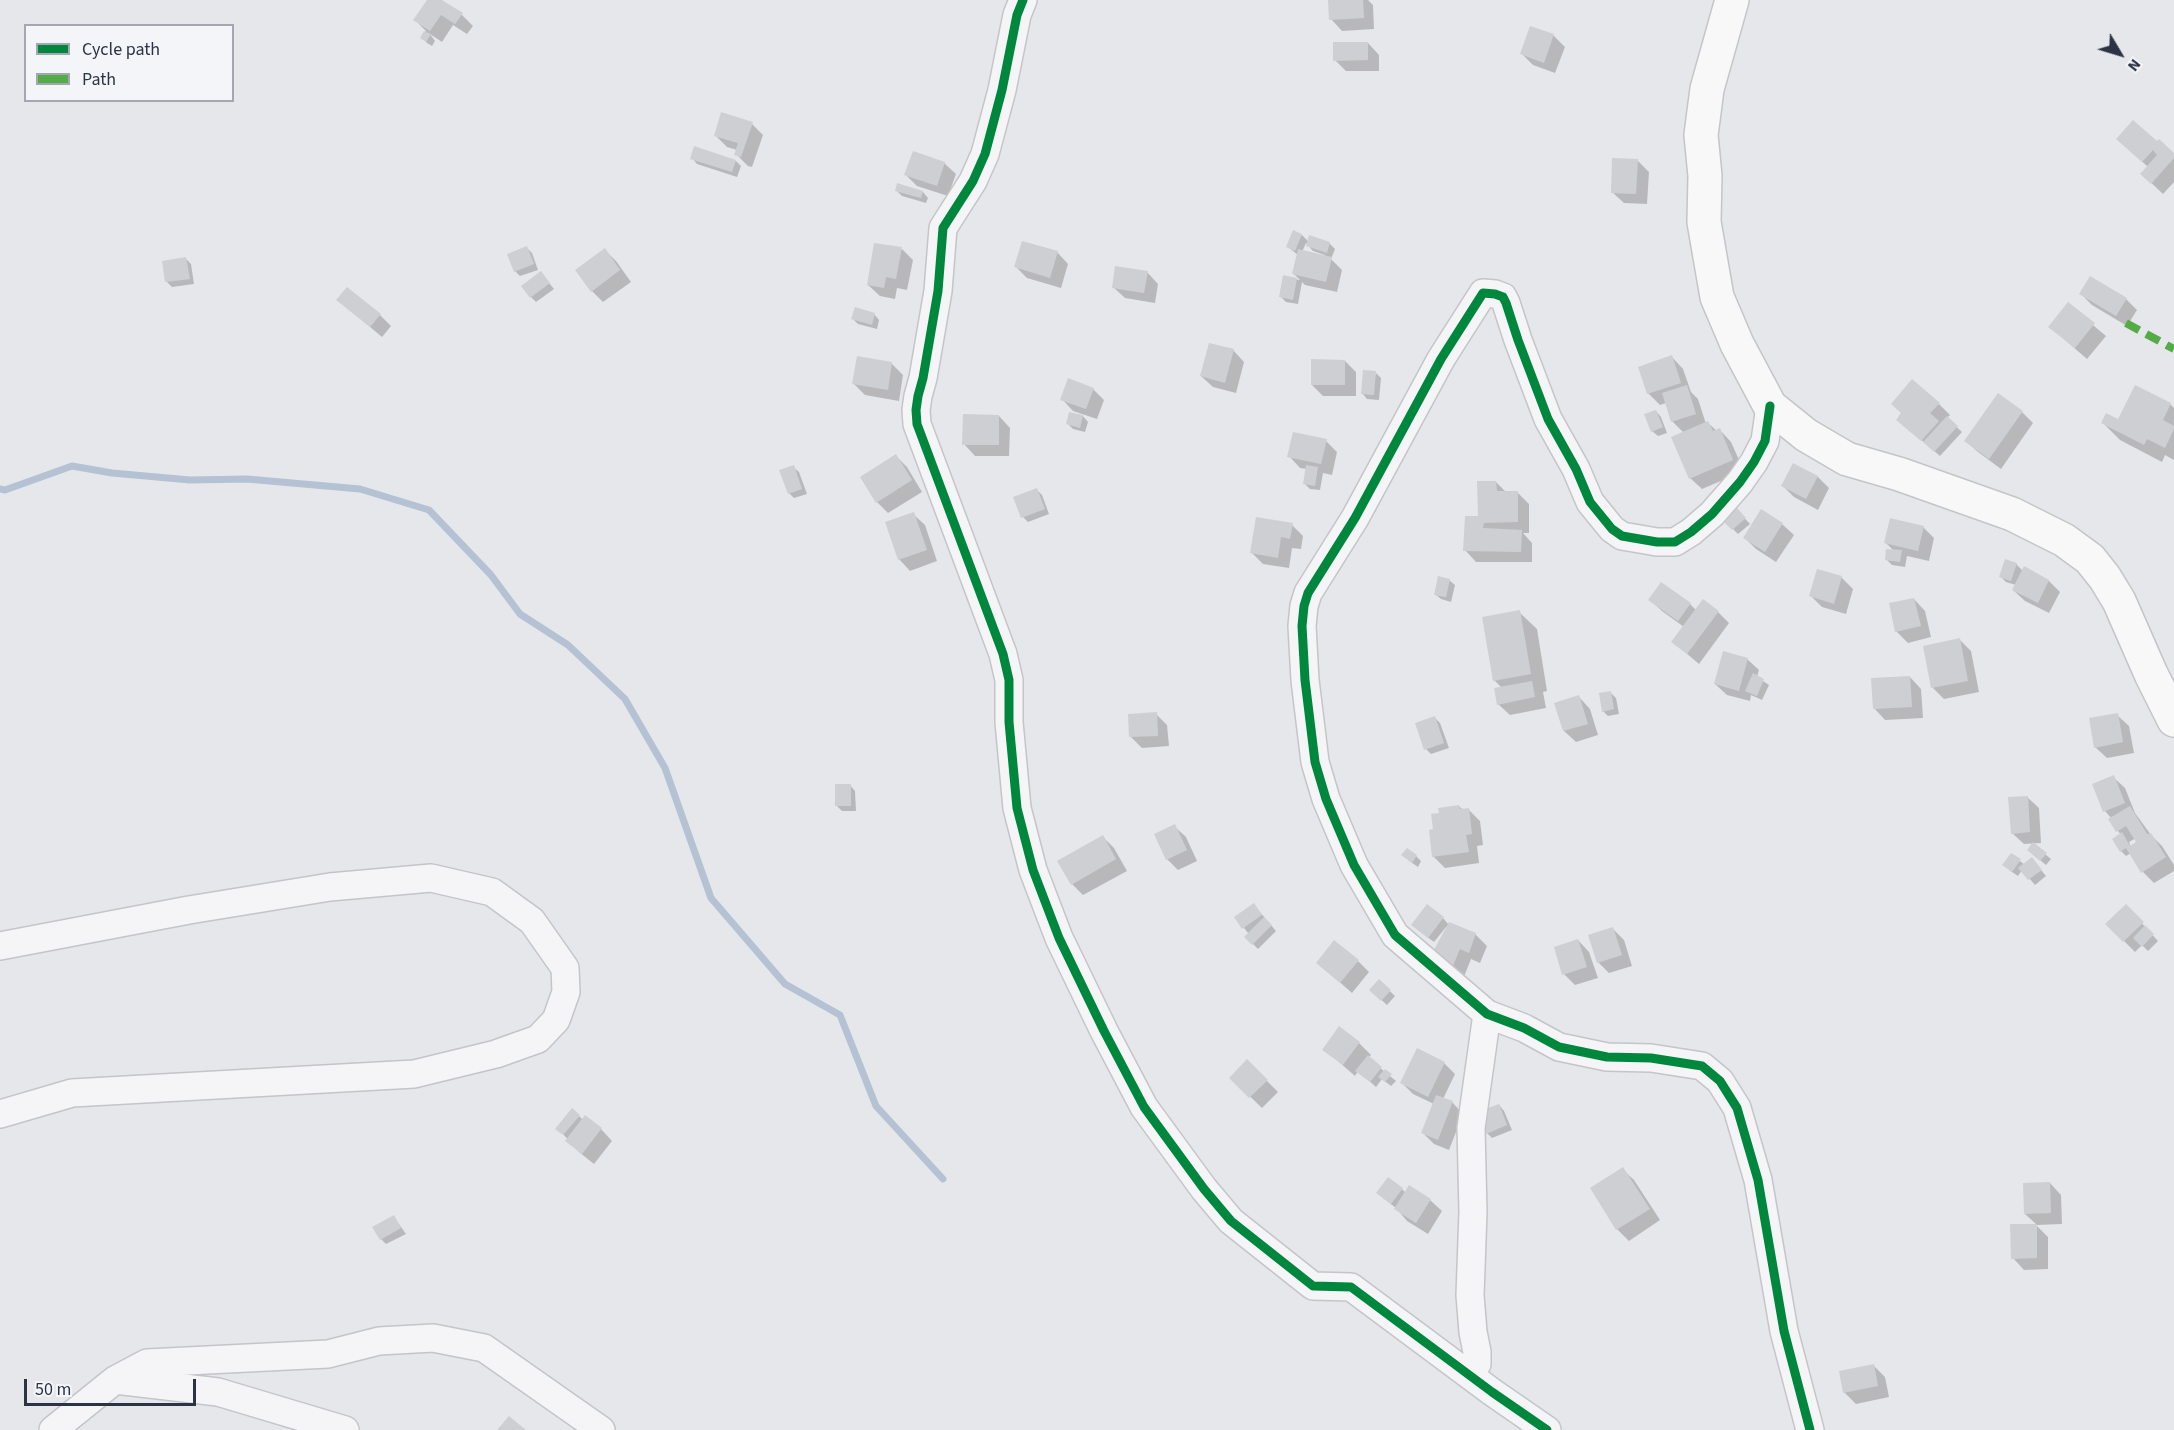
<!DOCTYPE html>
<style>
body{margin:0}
#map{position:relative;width:2174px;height:1430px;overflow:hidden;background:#e6e7ea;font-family:"Source Sans 3",sans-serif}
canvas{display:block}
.legend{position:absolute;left:24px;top:24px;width:210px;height:78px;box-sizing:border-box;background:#f3f5f9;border:2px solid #a3a7b1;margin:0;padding:8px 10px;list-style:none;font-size:18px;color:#2b3344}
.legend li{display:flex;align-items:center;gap:12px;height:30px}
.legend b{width:30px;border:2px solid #a3a7b1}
.north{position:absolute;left:2090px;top:24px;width:60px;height:60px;-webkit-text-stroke:4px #f3f5f9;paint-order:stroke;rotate:128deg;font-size:16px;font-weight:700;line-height:24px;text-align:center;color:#2b3344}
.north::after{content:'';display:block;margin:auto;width:21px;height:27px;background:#2b3344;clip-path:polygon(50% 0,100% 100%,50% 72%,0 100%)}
.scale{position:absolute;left:24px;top:1379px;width:172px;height:27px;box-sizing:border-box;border:3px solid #2b3344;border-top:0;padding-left:8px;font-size:18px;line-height:21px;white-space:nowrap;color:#2b3344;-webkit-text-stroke:4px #f3f5f9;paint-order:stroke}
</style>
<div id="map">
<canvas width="2174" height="1430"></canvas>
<ul class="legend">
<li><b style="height:8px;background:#00873e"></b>Cycle path</li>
<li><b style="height:8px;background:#54ac47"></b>Path</li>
</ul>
<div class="north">N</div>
<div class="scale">50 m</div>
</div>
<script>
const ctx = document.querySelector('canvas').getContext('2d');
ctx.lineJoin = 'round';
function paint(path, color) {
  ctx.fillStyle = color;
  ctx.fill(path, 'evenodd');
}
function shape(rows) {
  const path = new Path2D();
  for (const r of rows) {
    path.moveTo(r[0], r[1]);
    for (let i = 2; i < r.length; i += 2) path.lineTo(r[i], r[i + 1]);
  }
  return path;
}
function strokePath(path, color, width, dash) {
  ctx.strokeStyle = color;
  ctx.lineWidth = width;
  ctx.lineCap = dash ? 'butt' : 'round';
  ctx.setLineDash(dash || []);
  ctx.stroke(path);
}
paint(shape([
 [428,0,439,0,462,15,473,26,467,34,453,25,442,42,430,34,435,41,432,46,427,43,422,37,426,31,415,20],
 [1330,0,1368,0,1373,5,1374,29,1342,31,1331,19],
 [1531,28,1554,36,1565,47,1555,73,1533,65,1522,54],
 [1368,43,1379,55,1379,71,1346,71,1335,60],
 [752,124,763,135,752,167,748,166,736,154,737,150,727,147,715,135],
 [2118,139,2174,155,2174,182,2163,194,2142,174,2148,167],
 [692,158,736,161,741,166,737,177,697,164],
 [1637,160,1649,172,1647,204,1624,203,1612,192],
 [944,163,956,174,948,196,917,186,906,175],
 [896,190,923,192,928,198,926,203,902,196],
 [1302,235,1309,242,1329,243,1335,249,1331,259,1342,270,1337,292,1305,285,1302,282,1298,304,1286,302,1281,297,1284,277,1300,280,1294,274,1298,255,1288,247],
 [1306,243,1313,251,1325,255,1324,257,1302,252],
 [527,248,532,253,538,270,520,276,515,271],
 [902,249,913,260,907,290,897,288,895,299,880,296,868,285],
 [605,250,616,261,631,282,603,302,592,291],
 [1057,252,1068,264,1061,288,1027,278,1016,267],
 [186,259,191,264,194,284,172,287,167,282,164,262],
 [1147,272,1158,284,1155,303,1125,298,1113,287],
 [541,273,554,289,536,302,531,297],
 [2081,294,2126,299,2137,310,2127,326,2092,305],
 [338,300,380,315,391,326,382,337],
 [2068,304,2106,336,2087,359,2050,327],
 [874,314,879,320,877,329,858,324,853,319],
 [1233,350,1244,362,1236,393,1213,387,1201,376],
 [1672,357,1683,369,1691,392,1698,399,1706,424,1708,423,1717,431,1720,430,1731,442,1744,471,1702,489,1690,478,1684,433,1672,421,1666,403,1660,405,1648,393],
 [1345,361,1356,372,1356,396,1323,396,1312,385],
 [891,363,903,375,899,401,865,395,854,384],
 [1376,373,1381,378,1379,400,1367,399,1362,393],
 [1093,389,1104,400,1097,419,1073,411,1062,399],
 [1939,404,1950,415,1947,418,1962,432,1940,456,1898,420],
 [2170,404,2174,408,2174,460,2165,455,2162,462,2120,440,2103,423,2119,421],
 [1656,411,1661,417,1667,433,1658,436,1652,431],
 [2022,412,2033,423,2001,469,1978,452,1966,441],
 [1082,415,1088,422,1085,432,1073,429,1068,424],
 [999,416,1010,428,1009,456,975,456,964,444],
 [1326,441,1337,452,1332,475,1323,473,1320,490,1310,489,1305,484,1307,469,1300,468,1289,456],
 [896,456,907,467,922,492,888,513,877,502],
 [1793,465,1818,477,1829,488,1818,510,1794,497,1783,486],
 [793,467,799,472,807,494,794,498,789,493],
 [1496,482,1506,492,1517,492,1529,504,1529,533,1523,533,1532,543,1532,562,1476,562,1465,550],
 [1036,489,1042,495,1049,514,1028,522,1023,517],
 [1737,510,1750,524,1738,534,1725,521],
 [913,514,925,525,937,561,910,571,899,559],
 [1782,524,1794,535,1776,562,1756,549,1745,538],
 [1292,525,1303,536,1301,549,1292,548,1289,568,1263,564,1251,552],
 [1923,527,1934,538,1929,561,1907,556,1905,567,1892,565,1887,560,1894,551,1886,543],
 [2016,564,2023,571,2024,568,2049,581,2060,592,2049,613,2025,601,2013,590,2016,585,2006,582,2001,577],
 [1818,571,1842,578,1853,589,1846,614,1822,607,1811,596],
 [1449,580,1455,585,1451,602,1441,599,1435,594],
 [1914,599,1925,611,1931,637,1908,643,1896,631],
 [1650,600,1690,604,1697,611,1718,612,1729,623,1699,664,1673,642,1684,627,1662,611],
 [1519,612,1537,629,1547,691,1543,692,1546,708,1510,715,1498,704,1502,688,1494,680],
 [1960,640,1971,651,1979,692,1944,699,1933,688],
 [1747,659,1759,670,1757,677,1769,685,1762,700,1751,695,1750,701,1727,695,1715,684],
 [1910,677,1921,689,1923,718,1885,720,1874,708],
 [1611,693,1616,698,1619,714,1608,716,1603,711],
 [1579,697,1590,709,1598,735,1576,742,1564,731,1556,704],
 [1156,714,1167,725,1169,746,1142,748,1131,737],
 [2117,715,2129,726,2134,753,2107,758,2095,747],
 [1435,718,1440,723,1449,748,1431,754,1426,749],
 [2113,777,2125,788,2135,813,2151,835,2162,846,2174,865,2174,871,2154,883,2143,872,2131,853,2126,856,2121,851,2121,835,2110,820,2112,819,2105,811,2094,785],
 [2136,838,2138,842,2131,847,2129,842],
 [850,785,855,791,856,811,842,811,836,805],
 [2027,797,2039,808,2041,843,2024,844,2012,833],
 [1459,806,1463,810,1468,809,1480,821,1483,845,1477,846,1479,863,1445,868,1433,856,1435,830],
 [1174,826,1186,837,1197,861,1178,870,1167,859],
 [1103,837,1114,848,1127,871,1083,895,1072,884],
 [2045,854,2051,859,2046,865,2034,855],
 [1416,856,1421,861,1418,867,1408,860],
 [2020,861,2025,865,2037,865,2046,876,2035,885,2022,870,2018,876,2009,870],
 [1254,905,1276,931,1258,949,1246,937,1249,934,1244,928],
 [2126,906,2158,941,2148,951,2142,945,2135,952,2107,924],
 [1443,918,1448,924,1475,934,1487,946,1480,963,1471,959,1463,979,1442,970,1447,928,1446,927,1434,942,1418,930],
 [1612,928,1624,940,1632,966,1609,973,1598,962],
 [1578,940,1589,952,1598,978,1575,985,1564,974],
 [1358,961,1369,972,1352,993,1318,963],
 [1379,981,1395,996,1387,1005,1376,995],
 [1340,1028,1359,1043,1371,1055,1368,1058,1396,1081,1391,1086,1382,1079,1376,1087,1358,1071,1355,1076,1324,1049],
 [1247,1061,1278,1092,1262,1108,1231,1078],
 [1444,1063,1455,1074,1443,1099,1452,1102,1463,1114,1449,1150,1434,1144,1422,1132,1434,1104,1413,1094,1402,1083],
 [1499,1105,1504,1111,1512,1130,1492,1138,1487,1133],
 [579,1116,583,1120,585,1117,601,1129,612,1141,594,1164,579,1152,563,1134],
 [1622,1169,1634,1180,1660,1220,1629,1241,1617,1229,1592,1189],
 [2050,1183,2061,1195,2062,1224,2037,1225,2025,1214],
 [1410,1187,1430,1200,1442,1211,1428,1234,1407,1221,1396,1208,1383,1198,1402,1189,1406,1193],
 [394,1217,406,1234,386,1244,381,1239],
 [2036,1225,2048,1237,2048,1269,2024,1270,2013,1258],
 [1873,1365,1885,1377,1889,1397,1856,1404,1844,1392]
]), '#0003');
strokePath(shape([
 [0,489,5,490,72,466,112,473,190,480,247,479,360,489,429,510,491,575,520,614,568,645,625,699,665,768,711,898,785,984,840,1015,876,1106,943,1179]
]), '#b4c2d4', 7);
paint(shape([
 [427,0,442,0,463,13,455,24,441,15,430,31,413,20],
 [1328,0,1363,0,1364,18,1329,20],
 [1530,26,1554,34,1544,63,1520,54],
 [424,31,431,34,426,42,420,38],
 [1333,42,1368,42,1368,60,1333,61],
 [721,112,753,122,741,157,734,155,738,143,714,136],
 [2133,120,2157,141,2159,139,2174,153,2174,158,2151,184,2140,174,2157,155,2153,150,2142,162,2116,139],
 [694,146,736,160,732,172,690,159],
 [913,151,945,162,937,186,904,175],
 [1612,158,1638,159,1636,194,1611,193],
 [897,183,923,191,921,198,895,191],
 [1293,230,1302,234,1295,251,1286,247],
 [1309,235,1330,242,1327,253,1306,246],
 [1022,241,1058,251,1050,278,1014,267],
 [874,243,902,247,896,279,886,277,884,288,867,285],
 [527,246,534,264,514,272,507,254],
 [605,248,620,270,591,292,575,270],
 [1298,249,1332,257,1326,282,1292,274],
 [186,257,190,279,165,282,162,261],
 [1115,266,1148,271,1144,293,1112,288],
 [541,271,550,283,530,298,521,286],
 [1283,275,1297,278,1293,300,1279,297],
 [2090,276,2127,298,2116,316,2079,294],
 [347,287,381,314,370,327,336,300],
 [2068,302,2095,323,2075,348,2048,327],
 [855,307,875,313,872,325,851,319],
 [1209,343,1234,349,1225,383,1200,376],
 [1672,355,1681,383,1647,394,1638,367],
 [857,356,892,362,888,390,852,384],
 [1311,359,1345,360,1345,385,1311,385],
 [1363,370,1376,371,1374,395,1361,394],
 [1068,378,1094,388,1086,409,1060,400],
 [1912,379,1940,403,1930,413,1939,421,1921,441,1896,420,1901,413,1891,404],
 [1687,385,1696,414,1671,422,1662,393],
 [2135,385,2171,403,2163,420,2174,426,2174,429,2165,448,2147,439,2144,445,2101,423,2106,413,2118,419],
 [1998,393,2023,411,1989,459,1964,441],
 [1656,410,1663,427,1651,432,1644,414],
 [1069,412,1083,415,1080,428,1066,424],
 [963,414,999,415,999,445,962,445],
 [1947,416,1958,426,1934,452,1923,442],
 [1708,421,1713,431,1720,428,1733,460,1689,479,1671,437],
 [1293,432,1327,439,1321,464,1287,457],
 [896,454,912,480,876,503,860,477],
 [1793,463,1818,476,1806,499,1781,486],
 [794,465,802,489,788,494,779,470],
 [1306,465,1318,467,1315,486,1303,484],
 [1477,481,1496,481,1497,491,1518,491,1518,522,1484,523,1483,528,1522,530,1521,552,1463,551,1465,516,1478,516],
 [1037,488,1045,509,1021,518,1013,497],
 [1737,508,1746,518,1732,530,1723,521],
 [1761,509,1783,523,1765,552,1743,538],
 [914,512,927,550,898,560,885,522],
 [1256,517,1293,523,1290,539,1281,537,1278,558,1250,553],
 [1890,518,1924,526,1918,551,1884,543],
 [1886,549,1902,550,1900,562,1885,560],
 [2005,559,2017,563,2011,581,1999,577],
 [2024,566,2049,580,2038,603,2012,590],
 [1817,569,1842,576,1834,604,1809,596],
 [1438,576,1450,579,1446,597,1434,595],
 [1661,582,1691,603,1678,621,1648,600],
 [1914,598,1921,626,1895,632,1889,603],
 [1703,599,1719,611,1687,654,1671,642],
 [1520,610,1531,674,1493,681,1482,617],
 [1960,638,1968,681,1931,688,1923,646],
 [1723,651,1748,658,1739,691,1714,684],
 [1753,673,1764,679,1757,696,1745,691],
 [1910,676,1912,707,1873,709,1871,678],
 [1532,681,1535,697,1497,705,1494,688],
 [1611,691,1614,709,1602,712,1599,693],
 [1579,695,1588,724,1563,731,1554,703],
 [1157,712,1158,736,1129,737,1128,714],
 [2118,713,2123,742,2094,748,2089,718],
 [1435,716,1444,743,1424,750,1415,723],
 [2114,775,2125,803,2103,812,2092,784],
 [835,784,851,784,851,806,835,806],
 [2028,796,2030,832,2011,834,2008,797],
 [1459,805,1460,809,1469,808,1472,834,1466,835,1469,852,1432,857,1429,830,1433,829,1431,814,1439,813,1438,808],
 [2130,806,2147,834,2151,833,2166,857,2141,873,2126,848,2120,852,2112,839,2122,832,2130,846,2136,842,2126,826,2116,832,2108,819],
 [1175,824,1187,850,1166,860,1154,834],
 [1103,835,1116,859,1071,885,1057,861],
 [2033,842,2047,853,2040,861,2027,850],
 [1407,848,1417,855,1412,863,1401,855],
 [2011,853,2021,859,2012,872,2002,865],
 [2032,857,2042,870,2028,880,2018,868],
 [1254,903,1262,915,1242,929,1234,917],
 [1427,904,1444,917,1428,938,1411,925],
 [2126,904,2144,922,2123,942,2105,924],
 [1264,917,1272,925,1252,945,1244,937],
 [1449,922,1476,933,1469,953,1460,949,1452,968,1429,959],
 [2145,925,2154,934,2142,947,2133,938],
 [1613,927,1622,955,1597,963,1588,935],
 [1578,939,1587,967,1562,975,1554,947],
 [1334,940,1359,960,1340,983,1316,963],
 [1379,979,1391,990,1381,1001,1369,990],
 [1339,1026,1360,1042,1343,1065,1322,1050],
 [1417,1048,1445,1062,1428,1097,1400,1083],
 [1368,1055,1382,1067,1370,1082,1355,1071],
 [1247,1059,1268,1080,1249,1098,1229,1078],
 [1385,1069,1392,1074,1385,1082,1378,1077],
 [1436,1095,1453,1101,1438,1140,1421,1133],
 [1499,1104,1507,1125,1486,1134,1477,1112],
 [572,1108,580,1115,563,1135,555,1129],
 [585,1115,602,1128,582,1154,565,1141],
 [1623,1167,1650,1209,1616,1230,1590,1188],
 [1388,1177,1403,1188,1391,1204,1376,1193],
 [2050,1182,2051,1213,2024,1214,2023,1183],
 [1409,1185,1431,1199,1416,1223,1394,1209],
 [394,1215,401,1228,380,1240,372,1227],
 [2010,1224,2037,1224,2037,1258,2011,1259],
 [1874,1364,1878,1386,1843,1393,1839,1371],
 [509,1416,526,1430,497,1430]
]), '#cecfd2');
const street = shape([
 [1023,0,1017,15,1002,90,985,154,973,181,943,228,938,291,923,378,918,396,916,410,917,424,1003,654,1009,680,1009,722,1017,808,1033,870,1059,938,1104,1031,1144,1107,1204,1189,1231,1221,1313,1286,1351,1287,1492,1392,1547,1430],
 [1770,406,1765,441,1754,462,1740,482,1712,514,1691,532,1675,542,1657,542,1622,536,1612,529,1590,502,1576,469,1548,419,1518,340,1506,303,1503,297,1495,294,1483,293,1441,359,1355,518,1308,593,1304,606,1302,626,1305,680,1315,762,1326,799,1354,865,1395,935,1487,1014,1524,1028,1559,1047,1607,1057,1651,1058,1702,1066,1720,1081,1737,1108,1758,1180,1784,1331,1810,1430],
 [0,946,189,910,330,887,431,878,492,892,532,921,565,968,566,992,556,1020,538,1039,496,1054,414,1074,72,1093,0,1114],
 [1470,1375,1477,1364,1477,1352,1473,1332,1470,1295,1473,1212,1471,1128,1487,1014],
 [115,1380,218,1392,345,1430],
 [53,1430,115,1380,147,1363,328,1354,379,1341,433,1338,484,1348,601,1430]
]);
const secondary = shape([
 [1732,0,1707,89,1701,135,1705,176,1704,222,1717,297,1737,344,1770,406,1806,435,1847,459,1899,474,2012,514,2064,540,2090,559,2105,578,2119,601,2151,674,2174,720]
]);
strokePath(street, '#c4c5c8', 30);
strokePath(secondary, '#c4c5c8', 36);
strokePath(street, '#f5f5f7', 27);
strokePath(secondary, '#f8f8f8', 33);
strokePath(shape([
 [2126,323,2174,349]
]), '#54ac47', 8, [15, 8]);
strokePath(shape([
 [1023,0,1017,15,1002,90,985,154,973,181,943,228,938,291,923,378,918,396,916,410,917,424,1003,654,1009,680,1009,722,1017,808,1033,870,1059,938,1104,1031,1144,1107,1204,1189,1231,1221,1313,1286,1351,1287,1492,1392,1547,1430],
 [1770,406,1765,441,1754,462,1740,482,1712,514,1691,532,1675,542,1657,542,1622,536,1612,529,1590,502,1576,469,1548,419,1518,340,1506,303,1503,297,1495,294,1483,293,1441,359,1355,518,1308,593,1304,606,1302,626,1305,680,1315,762,1326,799,1354,865,1395,935,1487,1014,1524,1028,1559,1047,1607,1057,1651,1058,1702,1066,1720,1081,1737,1108,1758,1180,1784,1331,1810,1430]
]), '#00873e', 9);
</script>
